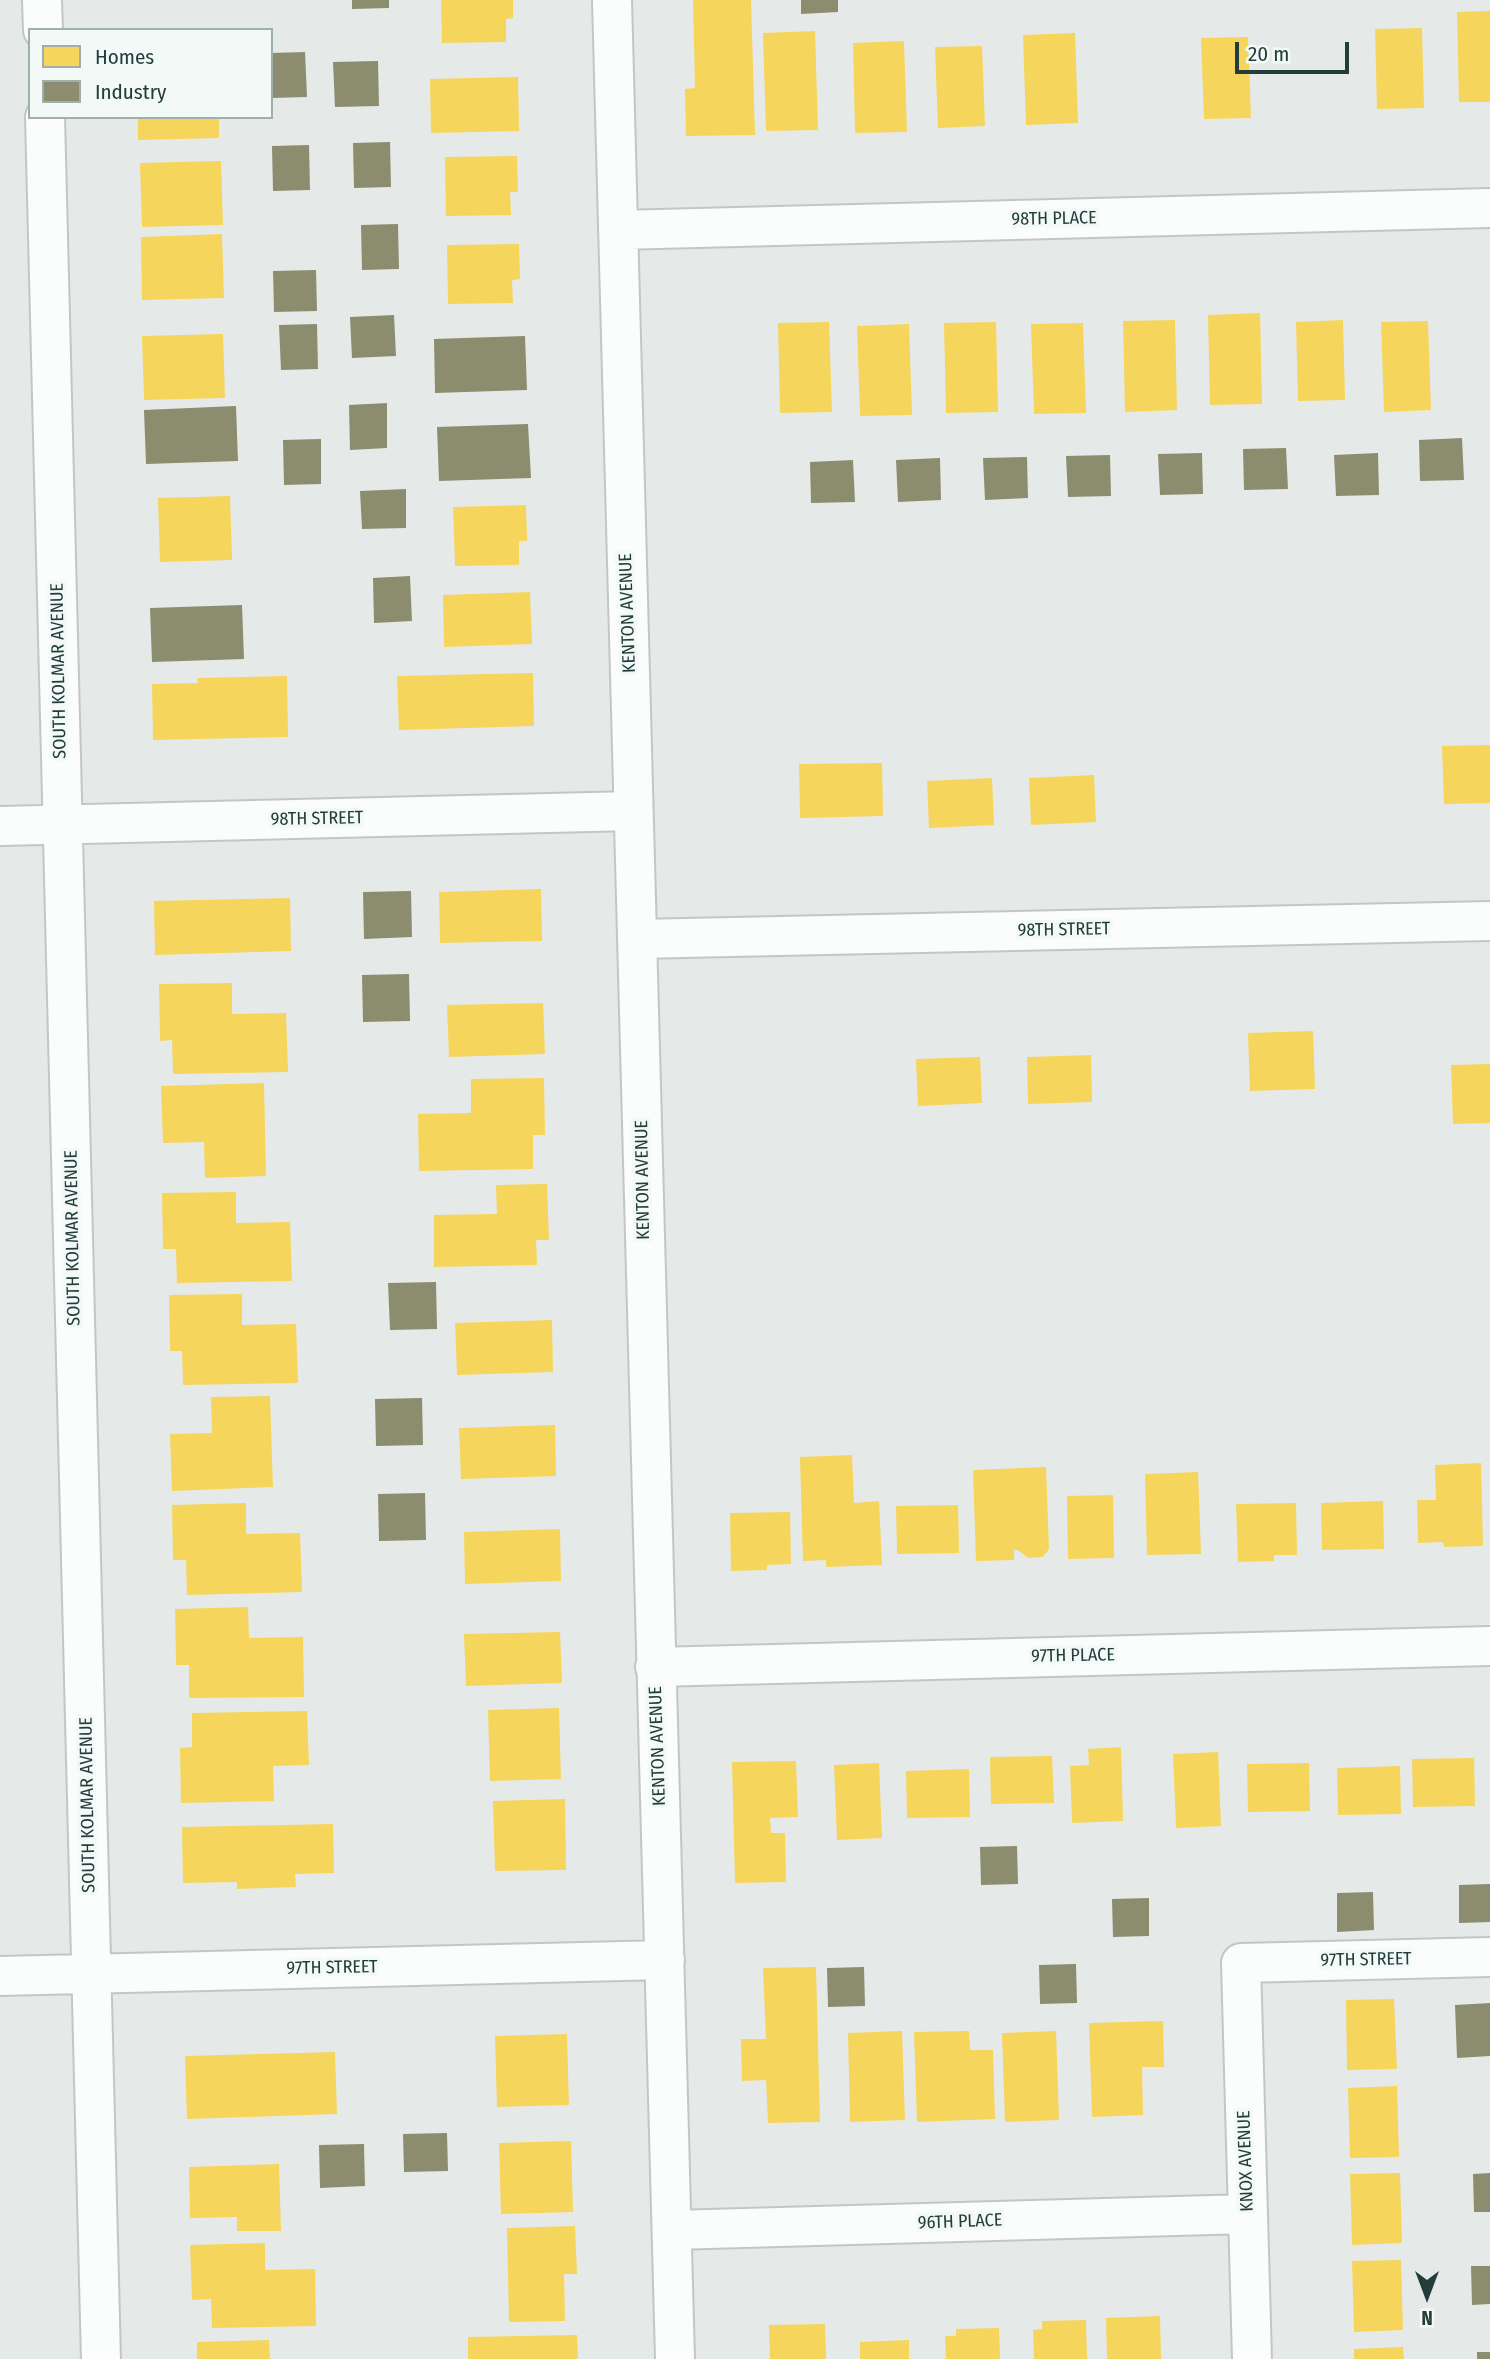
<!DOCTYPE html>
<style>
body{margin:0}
#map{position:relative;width:1490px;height:2359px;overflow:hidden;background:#e5eae9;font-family:"Fira Sans Condensed",sans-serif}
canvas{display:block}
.legend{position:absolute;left:28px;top:28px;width:245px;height:91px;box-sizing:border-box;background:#f3f9f7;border:2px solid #a0aeac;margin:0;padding:9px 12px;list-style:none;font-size:21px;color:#233d3b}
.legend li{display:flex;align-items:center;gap:14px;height:35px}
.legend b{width:35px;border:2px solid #a0aeac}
.north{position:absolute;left:1392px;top:2261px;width:70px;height:70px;-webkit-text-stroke:5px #f3f9f7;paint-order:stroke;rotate:180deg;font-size:19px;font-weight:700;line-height:28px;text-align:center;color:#233d3b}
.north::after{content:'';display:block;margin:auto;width:24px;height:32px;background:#233d3b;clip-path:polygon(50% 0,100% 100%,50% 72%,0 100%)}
.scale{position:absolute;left:1235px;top:42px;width:114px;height:32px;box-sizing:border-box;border:4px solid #233d3b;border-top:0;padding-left:9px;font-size:21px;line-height:24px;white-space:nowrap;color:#233d3b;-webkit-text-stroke:5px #f3f9f7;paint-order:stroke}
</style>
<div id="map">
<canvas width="1490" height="2359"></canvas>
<ul class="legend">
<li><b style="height:19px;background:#f6d55c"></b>Homes</li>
<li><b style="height:19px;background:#8c8c6e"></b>Industry</li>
</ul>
<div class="north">N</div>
<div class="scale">20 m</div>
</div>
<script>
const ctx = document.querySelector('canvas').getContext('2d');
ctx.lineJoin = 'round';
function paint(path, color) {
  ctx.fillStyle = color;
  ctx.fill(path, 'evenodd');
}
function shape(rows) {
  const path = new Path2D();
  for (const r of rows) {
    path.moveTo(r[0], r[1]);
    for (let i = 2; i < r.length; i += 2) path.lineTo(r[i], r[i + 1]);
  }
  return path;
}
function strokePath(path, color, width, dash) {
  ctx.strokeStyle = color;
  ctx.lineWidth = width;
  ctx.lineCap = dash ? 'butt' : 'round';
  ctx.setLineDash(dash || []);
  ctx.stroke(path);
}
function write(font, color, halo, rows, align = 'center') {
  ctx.font = font + ' "Fira Sans Condensed",sans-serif';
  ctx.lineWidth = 7;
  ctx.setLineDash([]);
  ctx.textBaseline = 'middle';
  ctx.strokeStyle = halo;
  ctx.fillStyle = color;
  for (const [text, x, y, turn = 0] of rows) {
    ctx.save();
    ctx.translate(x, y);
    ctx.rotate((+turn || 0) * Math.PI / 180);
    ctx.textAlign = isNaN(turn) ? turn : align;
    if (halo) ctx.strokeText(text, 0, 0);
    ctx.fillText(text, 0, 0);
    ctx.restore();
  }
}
paint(shape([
 [441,0,513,0,513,18,506,19,506,42,442,43],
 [693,0,751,0,755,135,686,136,685,89,695,88],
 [1490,11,1490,102,1459,102,1457,12],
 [1422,28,1424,108,1377,109,1375,29],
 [815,31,818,130,766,131,763,33],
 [1075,33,1078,123,1026,125,1023,35],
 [1248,37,1251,118,1204,119,1201,38],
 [904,41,907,132,855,133,853,43],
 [982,46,985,126,938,128,935,47],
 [518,77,519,131,431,133,430,79],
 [138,117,219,117,219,138,138,140],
 [517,156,518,192,510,192,511,215,446,216,445,157],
 [221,161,223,225,142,227,140,163],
 [222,234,224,298,142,300,141,237],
 [519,244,520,279,512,280,513,303,448,304,447,245],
 [1260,313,1262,404,1210,405,1208,315],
 [1175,320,1177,410,1125,412,1123,321],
 [1343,320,1345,400,1298,401,1296,322],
 [1428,321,1431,410,1384,412,1381,322],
 [829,322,832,412,780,413,778,323],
 [996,322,998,412,946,413,944,323],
 [1083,323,1086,413,1034,414,1031,324],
 [909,324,912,415,860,416,857,326],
 [223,334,225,398,144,400,142,336],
 [230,496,232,560,160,562,158,498],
 [526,505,527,541,519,541,519,565,455,566,453,507],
 [530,592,532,644,444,647,443,595],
 [533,673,534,726,399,730,397,676],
 [287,676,288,737,153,740,152,684,198,683,197,678],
 [1490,745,1490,803,1444,804,1442,746],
 [882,763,883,816,800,818,799,764],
 [1094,775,1096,822,1031,825,1029,778],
 [992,778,994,825,929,828,927,781],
 [541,889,542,941,440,943,439,892],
 [290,898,291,951,155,955,154,901],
 [232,983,232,1014,286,1013,288,1072,173,1074,172,1040,160,1041,159,984],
 [543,1003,545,1054,449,1057,447,1005],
 [1313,1031,1315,1089,1250,1091,1248,1033],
 [1091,1055,1092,1102,1028,1104,1027,1057],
 [980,1057,982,1103,918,1106,916,1059],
 [1490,1064,1490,1123,1453,1124,1451,1065],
 [544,1078,545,1135,533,1135,533,1169,419,1171,418,1114,471,1113,471,1079],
 [264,1083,266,1176,205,1178,204,1142,163,1143,161,1086],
 [547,1184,549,1240,536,1240,537,1265,434,1267,434,1215,497,1214,496,1185],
 [236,1192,236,1223,290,1222,292,1281,177,1283,176,1249,163,1249,162,1193],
 [242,1294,242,1325,296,1324,298,1383,183,1385,182,1351,170,1351,169,1295],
 [552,1320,553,1372,457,1375,455,1323],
 [270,1396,273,1487,172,1491,170,1434,212,1433,211,1397],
 [555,1425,556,1476,461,1479,459,1428],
 [852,1455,854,1503,879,1501,882,1565,826,1567,826,1560,803,1561,800,1457],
 [1481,1463,1483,1546,1444,1547,1443,1542,1418,1543,1417,1500,1436,1500,1435,1465],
 [1046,1467,1049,1549,1043,1557,1028,1558,1018,1550,1014,1550,1014,1560,976,1561,973,1470],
 [1198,1472,1201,1554,1147,1555,1145,1474],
 [1113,1495,1114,1558,1068,1559,1067,1496],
 [1383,1501,1384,1549,1322,1550,1321,1503],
 [246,1503,246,1534,300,1533,302,1592,187,1595,186,1560,173,1560,172,1505],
 [1296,1503,1297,1555,1274,1555,1274,1561,1238,1562,1236,1504],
 [958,1505,959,1553,897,1554,896,1506],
 [790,1512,791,1564,767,1565,767,1570,731,1571,730,1513],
 [560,1529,561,1581,465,1584,464,1532],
 [248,1607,249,1638,303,1637,304,1697,189,1698,189,1665,176,1665,175,1609],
 [560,1632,562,1683,466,1686,464,1634],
 [559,1708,561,1779,490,1781,488,1710],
 [307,1711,309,1765,273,1766,274,1801,181,1803,180,1748,192,1747,192,1713],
 [1121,1747,1123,1821,1072,1823,1070,1766,1089,1765,1088,1749],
 [1218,1752,1221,1826,1176,1828,1173,1754],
 [1052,1756,1054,1803,991,1804,990,1757],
 [1474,1758,1475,1806,1413,1807,1412,1759],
 [796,1761,798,1817,770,1818,771,1833,785,1833,786,1882,735,1883,732,1762],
 [879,1763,882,1838,837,1840,834,1765],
 [1309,1763,1310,1811,1248,1812,1247,1764],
 [1400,1766,1401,1814,1338,1815,1337,1768],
 [969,1769,970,1817,907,1818,906,1771],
 [565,1799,566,1870,495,1871,493,1801],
 [333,1824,334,1873,295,1874,296,1887,237,1889,237,1882,183,1883,182,1827],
 [816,1967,820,2122,768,2123,766,2080,742,2081,741,2039,766,2039,763,1968],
 [1394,1999,1397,2069,1347,2070,1346,2000],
 [1163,2021,1164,2067,1142,2067,1143,2115,1092,2117,1089,2023],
 [902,2031,905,2120,850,2122,848,2033],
 [969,2031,970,2050,993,2050,995,2119,917,2122,914,2032],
 [1056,2031,1059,2120,1005,2122,1002,2033],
 [567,2034,569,2105,497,2107,495,2036],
 [335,2052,337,2114,187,2119,185,2056],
 [1397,2086,1399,2157,1350,2158,1348,2088],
 [571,2141,573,2212,501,2214,499,2143],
 [279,2164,281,2231,237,2231,237,2217,190,2218,189,2167],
 [1400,2173,1402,2243,1352,2245,1350,2174],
 [575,2226,577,2274,564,2274,565,2321,509,2322,507,2228],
 [265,2243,265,2270,315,2269,316,2326,212,2328,211,2299,192,2300,190,2245],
 [1401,2260,1403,2330,1354,2332,1352,2261],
 [1160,2316,1161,2359,1107,2359,1106,2318],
 [1086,2320,1087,2359,1034,2359,1033,2330,1042,2329,1042,2321],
 [825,2324,826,2359,770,2359,769,2325],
 [999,2328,1000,2359,946,2359,945,2336,956,2336,956,2329],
 [577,2335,578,2359,468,2359,468,2337],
 [269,2340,270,2359,197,2359,197,2342],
 [909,2340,909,2359,860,2359,860,2342],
 [1403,2347,1404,2359,1354,2359,1354,2349]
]), '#f6d55c');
paint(shape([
 [352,0,389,0,389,8,352,9],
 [801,0,838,0,838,12,801,14],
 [305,52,307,97,271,98,271,53],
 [378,61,379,106,335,107,333,62],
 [390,142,391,187,354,188,353,143],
 [309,145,310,190,273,191,272,146],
 [398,224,399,269,362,270,361,225],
 [316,270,317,311,274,312,273,271],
 [394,315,396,356,352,358,350,317],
 [317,324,318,369,281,370,279,325],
 [525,336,527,390,435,393,434,339],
 [387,403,387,448,350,450,349,405],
 [236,406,238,461,146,464,144,410],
 [528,424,531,478,439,481,437,427],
 [1462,438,1464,480,1420,481,1419,440],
 [321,439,321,484,284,485,283,440],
 [1286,448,1288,489,1244,490,1243,449],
 [1202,453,1203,494,1160,495,1158,454],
 [1378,453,1379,495,1336,496,1334,455],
 [1110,455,1111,496,1068,497,1066,456],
 [1027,457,1028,498,985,500,983,458],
 [940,458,941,500,898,502,896,460],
 [853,460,855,502,811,503,810,462],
 [406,489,406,528,362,529,360,491],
 [410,576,412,621,374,623,373,578],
 [242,605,244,659,152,662,150,608],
 [411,891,412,937,364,939,363,892],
 [409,974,410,1021,363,1022,362,975],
 [436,1282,437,1329,390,1330,388,1283],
 [422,1398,423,1445,376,1446,375,1399],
 [425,1493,426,1540,379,1541,378,1494],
 [1017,1846,1018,1884,981,1885,980,1847],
 [1490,1884,1490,1922,1459,1923,1459,1885],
 [1373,1892,1374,1930,1337,1932,1337,1893],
 [1149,1898,1149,1936,1113,1937,1112,1899],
 [1076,1964,1077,2003,1040,2004,1039,1965],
 [864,1967,865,2006,828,2007,827,1968],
 [1490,2003,1490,2056,1457,2058,1455,2005],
 [447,2133,448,2171,404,2172,403,2134],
 [364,2144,365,2186,320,2188,319,2145],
 [1490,2173,1490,2212,1474,2212,1473,2174],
 [1471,2266,1490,2266,1490,2304,1472,2305],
 [1477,2352,1490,2352,1490,2359,1477,2359]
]), '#8c8c6e');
const minor = shape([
 [42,0,43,30],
 [612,0,675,2359],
 [45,117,101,2359],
 [618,230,1490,208],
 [0,826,633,811],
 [637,939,1490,921],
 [655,1667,1490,1646],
 [0,1976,665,1960],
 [672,2230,1248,2214],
 [1252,2359,1241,1963,1490,1957]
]);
strokePath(minor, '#c2c7c6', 42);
strokePath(minor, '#fbfcfc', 38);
write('18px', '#233d3b', '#f3f9f7', [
 ["98TH PLACE",1054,219,-1],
 ["KENTON AVENUE",628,613,-92],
 ["SOUTH KOLMAR AVENUE",59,671,-91],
 ["98TH STREET",317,819,-1],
 ["98TH STREET",1064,930,-1],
 ["KENTON AVENUE",643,1180,-91],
 ["SOUTH KOLMAR AVENUE",73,1238,-91],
 ["97TH PLACE",1073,1656,-1],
 ["KENTON AVENUE",658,1746,-92],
 ["SOUTH KOLMAR AVENUE",88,1805,-91],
 ["97TH STREET",1366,1960,-1],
 ["97TH STREET",332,1968,-1],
 ["KNOX AVENUE",1246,2161,-92],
 ["96TH PLACE",960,2222,-2]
]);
</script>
